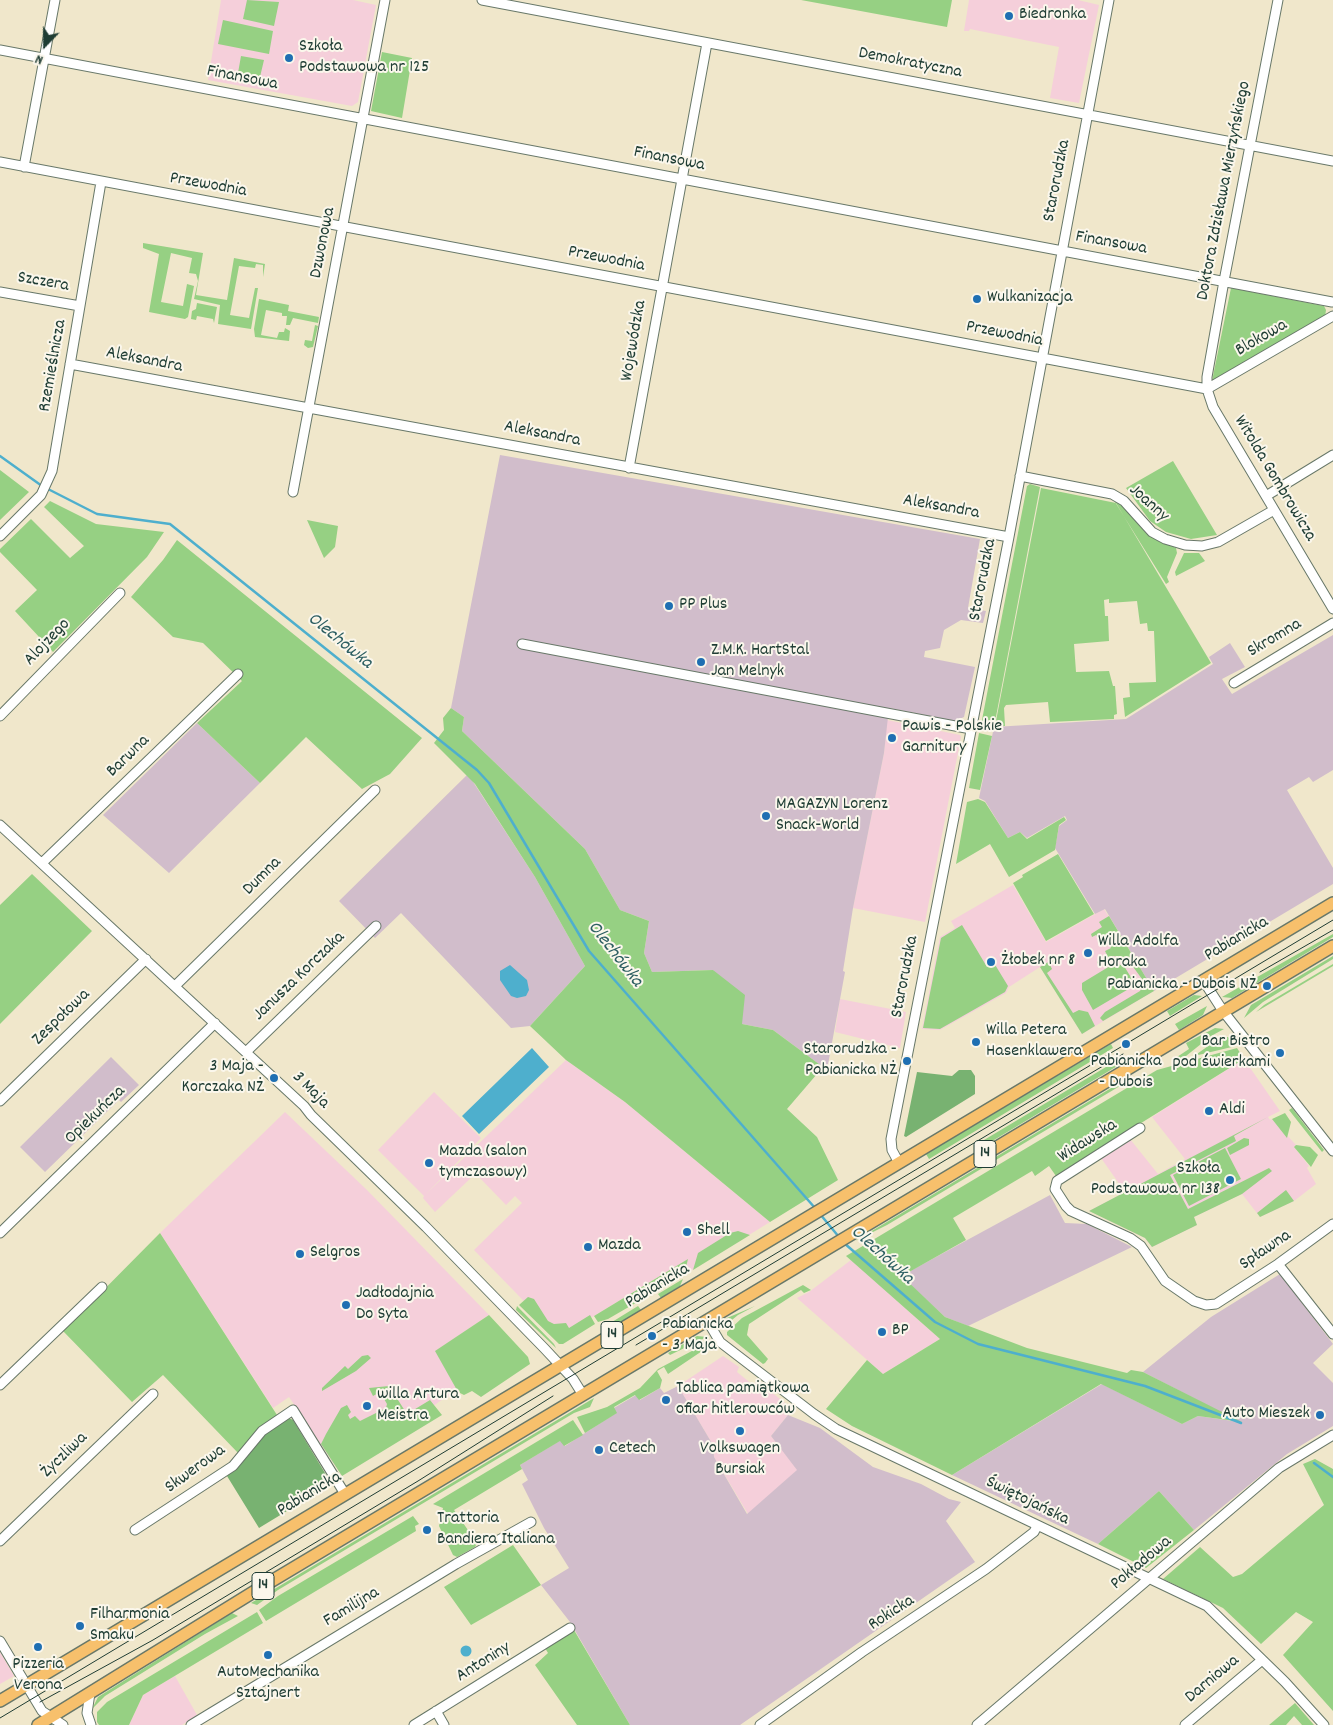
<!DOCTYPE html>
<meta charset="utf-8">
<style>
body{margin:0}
#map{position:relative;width:1333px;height:1725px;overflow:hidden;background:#f0e7cb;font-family:Dekko,sans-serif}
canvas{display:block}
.north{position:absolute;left:20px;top:20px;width:50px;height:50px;-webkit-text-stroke:4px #fbf7ec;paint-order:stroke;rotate:202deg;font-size:14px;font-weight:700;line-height:20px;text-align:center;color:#1f3d34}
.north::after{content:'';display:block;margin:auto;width:18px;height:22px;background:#1f3d34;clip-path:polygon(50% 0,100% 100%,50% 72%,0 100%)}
</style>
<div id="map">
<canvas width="1333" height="1725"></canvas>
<div class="north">N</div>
</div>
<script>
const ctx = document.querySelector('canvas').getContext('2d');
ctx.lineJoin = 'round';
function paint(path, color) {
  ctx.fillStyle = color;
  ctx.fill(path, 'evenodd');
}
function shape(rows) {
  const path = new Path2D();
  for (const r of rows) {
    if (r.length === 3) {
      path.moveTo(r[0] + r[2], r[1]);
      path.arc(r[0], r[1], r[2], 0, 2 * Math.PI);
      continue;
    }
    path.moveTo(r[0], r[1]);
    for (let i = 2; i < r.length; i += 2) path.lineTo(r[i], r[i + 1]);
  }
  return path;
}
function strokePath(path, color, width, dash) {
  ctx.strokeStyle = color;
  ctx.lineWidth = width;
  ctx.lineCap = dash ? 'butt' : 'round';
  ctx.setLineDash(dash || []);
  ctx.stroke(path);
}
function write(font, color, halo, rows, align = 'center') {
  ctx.font = font + ' Dekko,sans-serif';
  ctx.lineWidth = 4;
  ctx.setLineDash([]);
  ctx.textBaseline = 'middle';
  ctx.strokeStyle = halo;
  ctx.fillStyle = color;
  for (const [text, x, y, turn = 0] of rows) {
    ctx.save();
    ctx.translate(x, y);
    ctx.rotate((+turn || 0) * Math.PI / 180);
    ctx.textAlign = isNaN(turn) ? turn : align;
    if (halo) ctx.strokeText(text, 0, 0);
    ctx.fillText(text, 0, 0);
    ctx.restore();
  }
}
paint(shape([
 [221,0,353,0,376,5,358,102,352,106,208,80],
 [969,0,1078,0,1099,5,1079,103,1050,98,1059,47,970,29,969,31,964,31],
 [887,720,960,735,961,737,925,922,853,908,884,753],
 [1013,885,1046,942,1104,909,1154,991,1082,1034,1040,967,1009,987,1006,993,940,1030,922,1029,940,937,955,928,951,921],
 [840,999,906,1012,900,1048,835,1032],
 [1244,1059,1280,1111,1268,1117,1270,1120,1272,1119,1296,1145,1294,1147,1309,1166,1307,1168,1316,1184,1294,1201,1260,1217,1242,1194,1194,1217,1197,1225,1152,1247,1145,1238,1089,1211,1125,1192,1101,1158,1130,1139,1158,1174,1185,1159,1152,1117],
 [566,1060,625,1102,770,1222,684,1275,687,1260,559,1337,474,1250,522,1203,515,1196,506,1205,477,1175,473,1176,435,1212,423,1198,424,1196,378,1150,434,1092,481,1138,426,1194],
 [285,1112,367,1190,489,1315,436,1351,458,1392,440,1401,342,1476,289,1397,273,1408,160,1233],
 [851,1260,940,1339,883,1374,797,1298,809,1292],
 [723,1356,739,1367,737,1372,753,1385,757,1381,793,1409,771,1436,798,1470,748,1514,714,1457,713,1445,678,1386],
 [0,1652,14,1676,0,1684],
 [175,1676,197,1715,182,1725,129,1725,143,1695]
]), '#f5cfda');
paint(shape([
 [500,455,980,539,968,608,986,611,983,623,961,620,944,630,940,648,925,651,924,657,975,667,964,717,955,721,889,708,884,753,853,908,843,971,845,972,827,1070,773,1030,742,1024,713,970,652,972,644,953,649,921,620,910,585,849,462,731,464,717,451,708],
 [1333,635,1333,770,1313,782,1309,777,1287,790,1333,868,1333,884,1154,991,1105,909,1095,914,1055,848,1059,826,1067,820,1065,816,1027,838,1020,832,1008,838,985,801,979,798,994,727,1126,719,1213,664,1209,657,1230,643,1245,667,1222,679,1232,694],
 [197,723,260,783,169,873,103,815],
 [468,774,535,877,585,966,530,1026,511,1028,401,913,375,938,339,901],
 [111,1057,139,1085,121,1102,119,1100,45,1172,20,1147],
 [1050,1195,1065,1223,1087,1224,1132,1247,968,1326,945,1317,901,1276],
 [1280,1274,1333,1344,1313,1363,1333,1383,1333,1426,1287,1454,1194,1530,1159,1491,1098,1544,952,1475,1102,1384,1182,1424,1198,1416,1240,1422,1143,1372,1211,1317],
 [678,1386,713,1445,714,1457,747,1514,797,1470,771,1436,788,1415,820,1428,873,1467,921,1484,949,1499,961,1502,946,1521,975,1562,740,1725,630,1725,570,1622,541,1585,569,1568,544,1528,522,1484,528,1480,520,1465,561,1440,565,1446,616,1413,614,1408,636,1395,640,1400,660,1388,664,1393]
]), '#d1bdcb');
paint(shape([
 [247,0,279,2,274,26,243,19],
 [801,0,952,0,947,27],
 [223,20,273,31,269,54,218,44],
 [382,52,412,58,402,118,371,111],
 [241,56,264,60,260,77,238,73],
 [143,243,203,253,196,295,227,300,234,258,265,264,263,277,263,265,256,264,255,268,239,266,230,315,249,318,255,288,258,288,251,329,218,324,220,305,194,299,198,281,196,274,189,273,192,258,171,253,161,302,183,306,187,284,194,286,188,317,185,319,149,312,159,254,143,248],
 [1231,288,1324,306,1326,310,1325,317,1212,381],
 [259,299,289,305,288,311,319,317,318,323,293,318,290,325,286,325,287,316,282,316,282,313,266,310,261,335,277,338,279,332,284,332,285,328,290,331,289,341,255,337,254,329],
 [197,303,217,307,214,323,213,319,197,316,196,320,191,319,192,311,196,309],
 [315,325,318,326,313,347,308,348,304,345,305,340,312,341],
 [1173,461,1217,535,1191,539,1166,532,1150,521,1126,488],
 [0,470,29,492,0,520],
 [1030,484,1040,487,994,727,981,725,1027,486],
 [1041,488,1116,503,1211,663,1125,717,1123,698,1130,697,1129,683,1156,682,1154,631,1148,631,1147,623,1140,624,1137,601,1109,603,1109,599,1104,600,1105,616,1108,616,1109,641,1074,644,1076,672,1109,671,1113,686,1115,686,1117,714,1114,715,1114,719,1050,722,1048,702,1006,705,1004,708,1005,726,995,726],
 [50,501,96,524,164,532,147,557,53,652,15,611,37,590,0,552,0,549,31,519,70,558,84,546,44,507],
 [1115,502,1117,502,1125,508,1146,533,1157,540,1176,548,1177,553,1167,577,1169,582,1166,584],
 [307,520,338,526,335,547,324,558],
 [177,540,422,738,390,774,362,789,306,737,260,783,197,723,242,681,203,643,173,637,131,597,163,560],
 [1184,553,1199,553,1205,561,1176,576,1175,572],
 [451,708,464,717,462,731,585,849,620,910,649,921,644,953,652,972,713,970,745,995,742,1024,773,1030,823,1067,787,1109,817,1137,838,1180,770,1222,625,1102,566,1060,530,1026,585,966,535,877,475,784,434,743,444,730,443,718],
 [979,733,992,736,980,790,969,788],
 [978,799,985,802,1008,838,1020,832,1027,839,1064,817,1066,820,1059,825,1055,850,1009,877,990,844,956,864,967,802],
 [1058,854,1094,914,1046,941,1013,883,1023,877,1022,875],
 [32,874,92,931,0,1024,0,905],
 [1109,916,1154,991,1103,1021,1100,1018,1105,1012,1140,991,1143,985,1142,979,1128,960,1114,956,1098,964,1097,962,1107,955,1105,951,1111,948,1103,936,1098,939,1096,935,1092,937,1091,934,1102,927,1099,922],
 [962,925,987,967,994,963,1008,986,1005,992,940,1029,923,1028,941,938],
 [1333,934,1333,937,1232,998,1222,997],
 [1333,956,1333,959,1263,1002,1244,1018,1251,1005],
 [1055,958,1056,960,1050,965,1052,969,1047,973,1073,1013,1079,1010,1088,1012,1095,1026,1082,1034,1040,967],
 [1115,963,1124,966,1132,979,1132,987,1093,1010,1082,990,1082,983],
 [1333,964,1333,966,1256,1012,1264,1005],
 [1194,995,1202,996,1170,1016,1167,1011],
 [1207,1006,1203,1015,1179,1030,1175,1024],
 [1215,1028,1224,1029,1211,1036,1186,1056,1178,1059,1177,1057,1189,1049,1186,1043],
 [1221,1037,1228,1037,1236,1046,1194,1056],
 [1111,1044,1113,1048,929,1159,926,1154],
 [1237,1048,1244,1059,1056,1176,1049,1166,1035,1176,1032,1171,953,1218,966,1240,902,1276,945,1317,1027,1348,1127,1373,1131,1370,1143,1372,1242,1422,1198,1416,1182,1424,1101,1384,952,1475,852,1426,826,1409,867,1360,883,1374,940,1339,846,1256,1157,1070],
 [1121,1058,1124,1062,984,1146,979,1143],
 [1128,1078,1130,1080,887,1225,855,1241],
 [1292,1108,1324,1150,1322,1152,1289,1110],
 [1285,1113,1291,1122,1287,1138,1272,1119],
 [1268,1117,1234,1136,1236,1141,1170,1175,1188,1209,1269,1168,1272,1171,1242,1194,1194,1217,1197,1225,1152,1247,1145,1238,1089,1211],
 [1244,1138,1249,1139,1249,1145,1230,1155,1227,1148],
 [1296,1145,1310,1147,1318,1155,1311,1167,1294,1147],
 [1225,1148,1241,1179,1189,1206,1173,1175],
 [1286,1190,1294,1201,1260,1217,1257,1213],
 [738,1231,750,1235,693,1270,698,1253,730,1233],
 [160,1233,277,1415,247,1441,239,1454,163,1375,132,1402,63,1331],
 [688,1259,684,1275,608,1319,598,1322,594,1316],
 [683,1279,680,1286,661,1298,658,1294],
 [803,1285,811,1290,804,1293,801,1290,749,1324,747,1335,768,1359,765,1363,763,1364,727,1335,727,1332,742,1318],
 [528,1297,534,1299,548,1321,554,1324,566,1323,569,1328,590,1315,595,1324,563,1344,559,1344,519,1305],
 [517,1306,554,1344,556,1348,516,1310],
 [638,1306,641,1310,608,1330,612,1322],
 [755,1306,738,1315,721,1329,727,1318],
 [489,1315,528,1357,530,1364,481,1397,472,1391,464,1395,458,1392,435,1351],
 [697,1336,707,1337,670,1355,668,1353],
 [705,1344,711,1345,668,1374,664,1367,657,1371,662,1380,660,1388,639,1400,635,1395,614,1407,617,1413,585,1433,577,1417,607,1407,640,1388,658,1369],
 [362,1356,368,1355,371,1358,356,1371,322,1391,322,1388,345,1366,348,1369],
 [389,1386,407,1414,430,1400,442,1415,342,1476,321,1444,326,1434,341,1408,347,1405,351,1412,348,1415,350,1419,355,1416,360,1421,386,1408,387,1404,380,1392,373,1396,369,1388],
 [594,1398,590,1407,574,1413,278,1590,257,1605,251,1603],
 [573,1420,583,1435,564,1446,560,1441,520,1465,522,1469,454,1510,477,1543,475,1547,457,1557,453,1555,439,1526,443,1508,433,1504],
 [1315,1459,1333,1469,1333,1711,1283,1655,1313,1622,1296,1612,1261,1644,1223,1608,1163,1579,1200,1547,1233,1577,1242,1574,1324,1505,1303,1464],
 [1159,1491,1194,1530,1146,1568,1098,1544],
 [413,1516,419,1524,415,1526,416,1531,266,1621,259,1610,278,1596],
 [513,1545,541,1585,471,1625,444,1587],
 [257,1612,263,1623,143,1695,129,1725,99,1725,97,1722,97,1712,107,1702],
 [232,1613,238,1616,205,1634,105,1696,92,1709,98,1697],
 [574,1630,630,1725,577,1725,535,1665,548,1653,545,1648],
 [1295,1703,1314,1725,1302,1725,1294,1716,1286,1725,1269,1725]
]), '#96d083');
paint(shape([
 [959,1070,971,1070,975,1076,975,1094,906,1137,904,1136,917,1072,952,1076],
 [289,1418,293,1420,328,1478,328,1486,259,1528,227,1476,239,1466,261,1437]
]), '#78b271');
paint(shape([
 [510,965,527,980,529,990,526,996,517,998,511,996,500,980,500,971],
 [532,1048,549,1067,479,1134,462,1116],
 [466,1651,5.5]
]), '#4eafcd');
strokePath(shape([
 [0,456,42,486],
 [46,488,97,514,170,524,477,770,489,783,589,951,815,1208],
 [820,1214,839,1237],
 [844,1243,935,1322,978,1344,1145,1386,1241,1423],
 [1314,1463,1333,1477]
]), '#4eafcd', 2.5);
const minor = shape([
 [482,0,1333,161],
 [1278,0,1224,281,1207,377,1207,389,1213,407,1333,609],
 [0,50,1332,302],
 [0,162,1207,389],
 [24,167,55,0],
 [0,292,80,306],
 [70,364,1009,537],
 [1207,389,1333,316],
 [629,468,707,43],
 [1020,476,1112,494,1124,501,1152,532,1165,539,1185,545,1202,546,1218,542,1274,510],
 [293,492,385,0],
 [1266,496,1333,455],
 [0,536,41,495,52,471,101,182],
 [522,644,971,729],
 [1234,683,1333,623],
 [0,716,120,593],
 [0,825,304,1106,311,1115,426,1227,544,1348,573,1379,583,1395],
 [42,863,238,674],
 [1203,980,1223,1011,1333,1151],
 [175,986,375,790],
 [246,1052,376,926],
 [0,1101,146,959],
 [1140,1128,1057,1181,1055,1189,1066,1206,1071,1211,1130,1238,1141,1246,1165,1281,1194,1301,1206,1305,1216,1304,1278,1264,1333,1224],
 [899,1163,892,1150,891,1139,1009,537,1109,0],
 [0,1233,215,1023],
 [1278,1264,1333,1334],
 [707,1320,720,1342,814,1414,836,1429,1207,1606,1285,1682,1324,1725],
 [0,1385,102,1287],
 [135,1530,233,1466,262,1431,293,1410,345,1494],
 [0,1541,153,1394],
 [0,1641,42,1711,63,1725],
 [90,1693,87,1713,91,1725],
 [436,1711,444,1725],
 [191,1725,456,1564,531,1522],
 [414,1725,570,1628],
 [760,1725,862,1652,986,1569,1034,1532,1037,1526],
 [977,1725,1279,1468,1333,1435],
 [1185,1725,1262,1660]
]);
const major = shape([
 [0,1701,1333,903],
 [38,1725,260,1588,1333,946]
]);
strokePath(minor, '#687869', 11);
strokePath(major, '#687869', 14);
strokePath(minor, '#fff', 9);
strokePath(major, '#f7c06c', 11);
strokePath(shape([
 [1260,972,1333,930],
 [636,1345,1123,1054],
 [40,1702,153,1640,418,1481,553,1396],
 [0,1718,1333,920]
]), '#1f3d34', 1);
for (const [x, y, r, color] of [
 [1009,16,5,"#1f6fb2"],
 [289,58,5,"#1f6fb2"],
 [977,299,5,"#1f6fb2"],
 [669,606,5,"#1f6fb2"],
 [701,662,5,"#1f6fb2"],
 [892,738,5,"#1f6fb2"],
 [766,816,5,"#1f6fb2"],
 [1088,953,5,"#1f6fb2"],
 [991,962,5,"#1f6fb2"],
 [1267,986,5,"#1f6fb2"],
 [976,1042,5,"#1f6fb2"],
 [1126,1044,5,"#1f6fb2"],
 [1280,1053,5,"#1f6fb2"],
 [907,1061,5,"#1f6fb2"],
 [274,1078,5,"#1f6fb2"],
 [1209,1111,5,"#1f6fb2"],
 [429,1163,5,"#1f6fb2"],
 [1230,1180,5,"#1f6fb2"],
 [687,1232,5,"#1f6fb2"],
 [588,1247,5,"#1f6fb2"],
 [300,1254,5,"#1f6fb2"],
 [346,1305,5,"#1f6fb2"],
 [882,1332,5,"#1f6fb2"],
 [652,1336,5,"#1f6fb2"],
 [666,1400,5,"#1f6fb2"],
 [367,1406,5,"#1f6fb2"],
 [1320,1415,5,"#1f6fb2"],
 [740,1431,5,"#1f6fb2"],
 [599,1450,5,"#1f6fb2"],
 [427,1530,5,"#1f6fb2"],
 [80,1626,5,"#1f6fb2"],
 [38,1647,5,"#1f6fb2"],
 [268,1655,5,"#1f6fb2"]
]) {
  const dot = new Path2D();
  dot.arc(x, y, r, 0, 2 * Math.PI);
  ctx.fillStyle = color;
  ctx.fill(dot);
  strokePath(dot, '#fbf7ec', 2);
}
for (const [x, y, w] of [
 [985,1154,22],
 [612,1335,22],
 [263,1586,22]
]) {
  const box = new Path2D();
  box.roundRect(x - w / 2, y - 13.5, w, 27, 4);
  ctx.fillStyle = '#fbf7ec';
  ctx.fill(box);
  strokePath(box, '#1f3d34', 1);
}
write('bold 16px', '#1f3d34', null, [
 ["14",985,1154],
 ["14",612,1335],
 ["14",263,1586]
]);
write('18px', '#1f3d34', '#fbf7ec', [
 ["Biedronka",1019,16],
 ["Szkoła",299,48],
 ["Podstawowa nr 125",299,69],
 ["Wulkanizacja",987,299],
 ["PP Plus",679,606],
 ["Z.M.K. HartStal",711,652],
 ["Jan Melnyk",711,673],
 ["Pawis - Polskie",902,728],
 ["Garnitury",902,749],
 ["MAGAZYN Lorenz",776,806],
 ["Snack-World",776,827],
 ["Willa Adolfa",1098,943],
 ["Horaka",1098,964],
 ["Żłobek nr 8",1001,962],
 ["Pabianicka - Dubois NŻ",1257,986,"right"],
 ["Willa Petera",986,1032],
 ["Hasenklawera",986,1053],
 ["Bar Bistro",1270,1043,"right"],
 ["pod świerkami",1270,1064,"right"],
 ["Starorudzka -",897,1051,"right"],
 ["Pabianicka NŻ",897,1072,"right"],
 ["Pabianicka",1126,1063,"center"],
 ["- Dubois",1126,1084,"center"],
 ["3 Maja -",264,1068,"right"],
 ["Korczaka NŻ",264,1089,"right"],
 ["Aldi",1219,1111],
 ["Mazda (salon",439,1153],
 ["tymczasowy)",439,1174],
 ["Szkoła",1220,1170,"right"],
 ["Podstawowa nr 138",1220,1191,"right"],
 ["Shell",697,1232],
 ["Mazda",598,1247],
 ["Selgros",310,1254],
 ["Jadłodajnia",356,1295],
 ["Do Syta",356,1316],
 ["Pabianicka",662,1326],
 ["- 3 Maja",662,1347],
 ["BP",892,1332],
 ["Tablica pamiątkowa",676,1390],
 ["ofiar hitlerowców",676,1411],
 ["willa Artura",377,1396],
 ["Meistra",377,1417],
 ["Auto Mieszek",1310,1415,"right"],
 ["Cetech",609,1450],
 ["Volkswagen",740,1450,"center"],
 ["Bursiak",740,1471,"center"],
 ["Trattoria",437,1520],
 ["Bandiera Italiana",437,1541],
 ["Filharmonia",90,1616],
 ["Smaku",90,1637],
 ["Pizzeria",38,1666,"center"],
 ["Verona",38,1687,"center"],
 ["AutoMechanika",268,1674,"center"],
 ["Sztajnert",268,1695,"center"]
], 'left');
write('18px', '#1f3d34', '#fbf7ec', [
 ["Demokratyczna",910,64,11],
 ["Finansowa",242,79,11],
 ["Finansowa",669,160,11],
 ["Starorudzka",1058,181,-79],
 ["Przewodnia",208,186,10],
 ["Doktora Zdzisława Mierzyńskiego",1225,191,-79],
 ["Dzwonowa",324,243,-79],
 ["Finansowa",1111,244,10],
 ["Przewodnia",606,260,11],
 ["Szczera",43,283,10],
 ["Przewodnia",1004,335,11],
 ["Blokowa",1262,339,-30],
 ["Wojewódzka",635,341,-80],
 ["Aleksandra",144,361,11],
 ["Rzemieślnicza",54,366,-80],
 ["Aleksandra",542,435,11],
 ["Witolda Gombrowicza",1274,479,59],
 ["Joanny",1148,504,42],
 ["Aleksandra",941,508,10],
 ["Starorudzka",984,580,-79],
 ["Skromna",1275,639,-31],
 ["Alojzego",48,643,-46],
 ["Barwna",129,757,-44],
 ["Dumna",263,877,-45],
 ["Pabianicka",1237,940,-31],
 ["Janusza Korczaka",300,977,-44],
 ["Starorudzka",906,977,-79],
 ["Zespołowa",62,1018,-44],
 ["3 Maja",310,1091,45],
 ["Opiekuńcza",96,1116,-44],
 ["Widawska",1088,1142,-32],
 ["Spławna",1266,1251,-34],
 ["Pabianicka",658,1287,-31],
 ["Życzliwa",65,1456,-44],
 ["Skwerowa",196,1470,-36],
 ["Pabianicka",310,1495,-31],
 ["Świętojańska",1027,1502,26],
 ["Pokładowa",1142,1564,-40],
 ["Familijna",352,1608,-31],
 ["Rokicka",892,1614,-33],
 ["Antoniny",484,1663,-32],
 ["Darniowa",1213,1680,-40]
]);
write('italic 19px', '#2d5f62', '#fbf7ec', [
 ["Olechówka",339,642,39],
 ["Olechówka",614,955,52],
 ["Olechówka",881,1256,42]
]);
</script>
